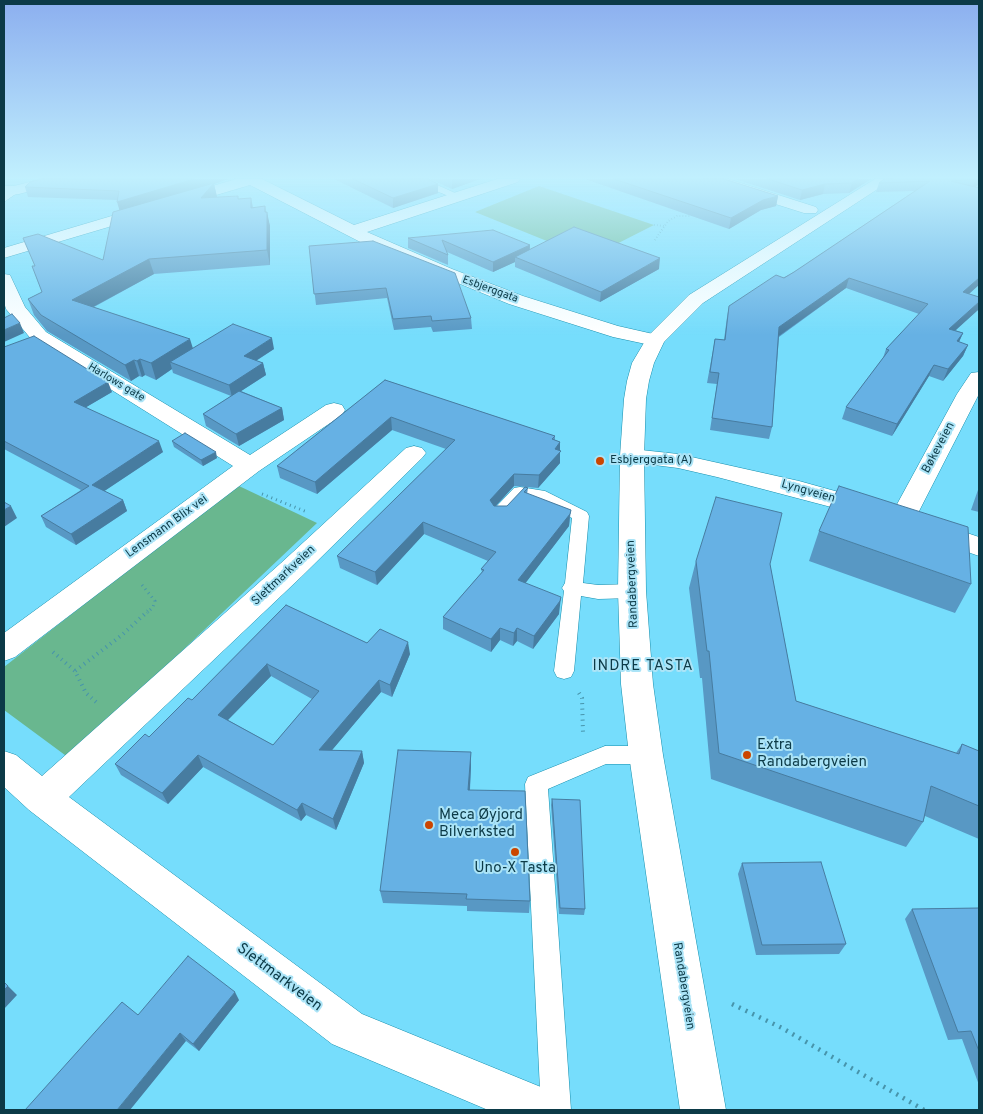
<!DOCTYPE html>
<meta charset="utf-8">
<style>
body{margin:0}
#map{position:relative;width:983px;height:1114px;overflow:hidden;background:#76ddfc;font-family:Overpass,sans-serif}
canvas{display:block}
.frame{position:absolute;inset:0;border:5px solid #0c3a47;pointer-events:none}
</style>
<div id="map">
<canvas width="983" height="1114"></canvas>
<div class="frame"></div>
</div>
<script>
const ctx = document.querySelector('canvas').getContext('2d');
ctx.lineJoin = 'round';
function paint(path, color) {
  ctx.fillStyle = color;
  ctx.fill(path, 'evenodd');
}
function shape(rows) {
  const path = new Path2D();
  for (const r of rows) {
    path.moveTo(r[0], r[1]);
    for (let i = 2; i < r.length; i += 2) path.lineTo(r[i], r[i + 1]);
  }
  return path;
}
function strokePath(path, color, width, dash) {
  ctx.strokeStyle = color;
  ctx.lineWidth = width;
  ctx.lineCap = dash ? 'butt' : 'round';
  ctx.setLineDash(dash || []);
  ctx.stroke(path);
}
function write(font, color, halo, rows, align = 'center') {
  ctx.font = font + ' Overpass,sans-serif';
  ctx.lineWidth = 4;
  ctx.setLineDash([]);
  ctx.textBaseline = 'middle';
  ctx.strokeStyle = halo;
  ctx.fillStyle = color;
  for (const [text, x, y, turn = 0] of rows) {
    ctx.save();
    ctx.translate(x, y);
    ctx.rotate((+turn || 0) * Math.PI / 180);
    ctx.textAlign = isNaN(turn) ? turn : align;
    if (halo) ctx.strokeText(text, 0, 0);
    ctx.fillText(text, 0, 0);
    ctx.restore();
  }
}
paint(shape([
 [539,186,654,225,589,258,475,212],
 [239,486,317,523,69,758,4,710,4,667,133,566]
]), '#69b78f');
const service = shape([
 [413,179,424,179,464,197,459,200,456,199,414,182,413,179],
 [14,188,17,189,17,193,4,202,4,194,14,188],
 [520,487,545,491,587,512,589,516,583,583,598,585,632,584,638,586,641,591,638,596,632,598,598,599,581,596,574,671,571,677,564,679,557,677,554,671,564,591,562,588,565,583,572,518,535,500,524,498,506,517,500,518,494,517,492,513,494,509,514,488,520,487],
 [605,746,646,746,654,748,657,755,654,762,646,764,606,764,548,789,571,1110,541,1110,525,784,528,777,605,746]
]);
const minor = shape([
 [41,179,67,179,65,182,19,194,4,196,4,186,14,186,41,179],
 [236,179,262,179,354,225,497,179,520,179,518,182,367,232,452,269,523,296,618,326,662,336,665,340,662,344,655,346,613,337,509,304,370,247,250,185,4,258,4,248,236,179],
 [704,179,728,179,816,207,818,210,816,213,804,213,706,182,704,179],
 [4,274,10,275,25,307,46,332,250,455,326,405,334,403,342,405,345,410,342,415,259,471,15,657,4,661,4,633,233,466,32,340,6,309,4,302,4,274],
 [979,372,979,394,915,519,911,525,902,528,893,525,889,519,957,394,971,373,979,372],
 [414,446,422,448,426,453,422,458,301,577,69,797,362,1014,558,1094,565,1110,488,1110,332,1044,29,810,4,787,4,751,16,755,42,776,281,563,406,448,414,446],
 [632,449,678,454,799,481,878,503,882,509,878,515,869,517,717,477,678,468,623,461,620,456,623,451,632,449],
 [934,522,979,537,979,556,925,537,921,531,925,525,934,522]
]);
const secondary = shape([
 [875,179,893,179,703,303,664,342,654,363,649,381,646,399,644,456,646,591,653,684,663,755,726,1110,680,1110,629,755,621,684,618,591,620,456,624,399,627,381,632,363,648,336,689,295,875,179]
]);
strokePath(service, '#168eac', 1);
strokePath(minor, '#168eac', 1);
strokePath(secondary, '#168eac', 1);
strokePath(shape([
 [654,225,664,226],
 [655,240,668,221,677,216,690,216]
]), '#4794ab', 2, [0.5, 2.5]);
strokePath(shape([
 [262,494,307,512],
 [142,585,155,601,153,607,147,613]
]), '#4794ab', 3, [1, 4]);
strokePath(shape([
 [53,652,75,671],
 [579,693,582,698,583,733],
 [96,702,86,693,75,671,122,635,148,611]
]), '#4794ab', 4, [1, 4.5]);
strokePath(shape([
 [732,1004,782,1028,924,1110]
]), '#4794ab', 4.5, [2, 5.5]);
paint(service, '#fff');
paint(minor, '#fff');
paint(secondary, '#fff');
paint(shape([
 [228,179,214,184,217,197,239,199,251,198,253,207,266,212,270,226,270,265,154,274,94,307,193,348,274,349,256,361,263,363,266,375,241,391,282,408,284,420,239,446,206,426,203,414,231,396,173,373,172,369,156,380,145,375,142,377,139,376,131,381,47,331,34,315,28,299,42,292,32,266,35,266,23,238,103,260,120,210,117,200,28,197,25,187],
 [334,179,428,179,438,184,438,193,393,208],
 [430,179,480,179,452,189],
 [585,179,724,179,778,196,776,206,761,210,729,229],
 [735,179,871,179,849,193,823,194,800,200],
 [979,179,979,184,975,187,969,294,978,310,955,330,963,333,959,342,968,345,963,356,943,381,929,376,892,436,842,419,846,407,883,358,886,349,919,314,846,288,779,337,772,427,769,439,710,430,717,384,707,383,715,339,724,340,727,317,729,306,794,272,915,191,876,192,879,183],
 [408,238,530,245,530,250,659,269,600,302,515,267,515,262,493,272,447,252,448,255,448,265,408,248],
 [309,246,471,318,472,329,433,332,431,327,394,330,387,298,316,305],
 [4,347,112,392,86,407,163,452,104,491,123,500,127,511,76,545,46,527,41,516,81,490,4,449],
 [385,380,555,436,555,440,560,442,560,463,538,488,514,486,496,506,507,506,528,488,527,494,571,510,569,526,525,583,559,614,533,649,517,641,513,646,500,640,491,652,443,629,443,617,482,572,481,569,488,561,424,534,377,585,340,568,337,556,446,449,392,430,317,494,280,478,277,466],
 [172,441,217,458,203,466,174,447],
 [979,487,979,512,971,510],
 [819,531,971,584,955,613,809,561],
 [696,561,770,564,796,701,956,753,962,744,979,751,979,839,925,816,923,822,906,847,711,779,702,678,700,678,689,588],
 [286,605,367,643,410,654,392,697,381,692,332,750,362,751,364,763,336,830,306,815,301,821,203,767,168,804,121,775,115,764,149,737,192,700],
 [271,676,312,699,273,745,228,720],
 [471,752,471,766,470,790,530,901,529,913,467,911,467,906,383,903,380,891],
 [552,799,585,909,584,915,559,914,551,805],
 [742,863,846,944,839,954,756,955,738,874],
 [979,908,979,1085,962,1039,948,1040,905,919,912,909],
 [239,1000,199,1051,186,1041,138,1015]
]), '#5898c4');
paint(shape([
 [194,179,228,179,214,184,217,197,120,212,117,202],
 [452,179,480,179,452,189],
 [858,179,871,179,849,193,852,183],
 [976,179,979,179,979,184,971,190],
 [438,184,438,193,393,208,393,198],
 [825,184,823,194,800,200,802,190],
 [778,196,776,206,761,210,729,229,731,218,763,200],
 [265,206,267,221,267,212,270,226,270,265,267,250],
 [530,245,529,256,515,257,515,262,493,272,493,262],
 [660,258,659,269,600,302,601,292],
 [149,259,154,274,78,315,72,300],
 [849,278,846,288,776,338,779,327],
 [979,278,979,285,959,303,963,292],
 [979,302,979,307,978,310,945,340,949,329],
 [20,323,24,333,4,342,4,330],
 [963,333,958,344,957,341],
 [272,338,274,349,246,367,244,356],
 [190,339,195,355,170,362,172,369,156,380,151,363],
 [968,345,963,356,943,381,948,369],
 [140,359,145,375,142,377,137,361],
 [134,360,139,376,131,381,125,365],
 [263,363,266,375,232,397,229,385],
 [934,365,929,376,892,436,897,424],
 [108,382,112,392,78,412,74,402],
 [282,408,284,420,239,446,236,434],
 [391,417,392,430,317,494,315,482],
 [159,441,163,452,97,496,92,485],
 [560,442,560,463,538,488,539,475,555,449],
 [216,452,217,458,203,466,201,460],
 [514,474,514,486,490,512,490,500],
 [123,500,127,511,76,545,71,534],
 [11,506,17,518,4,527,4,510],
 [570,514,569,526,518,593,518,580],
 [423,522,424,534,377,585,375,572],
 [561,597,559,614,533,649,534,636],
 [500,628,500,640,491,652,491,639],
 [517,628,517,641,513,646,514,633],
 [408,642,410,654,392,697,390,685],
 [267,664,271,676,222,726,218,715],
 [379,680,381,692,322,762,319,750],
 [362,751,364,763,336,830,333,819],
 [471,752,471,766,469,803,468,790],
 [198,755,203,767,168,804,162,793],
 [302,803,306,815,301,821,297,810],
 [8,986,17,995,4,1009,4,990],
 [235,992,239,1000,199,1051,193,1044],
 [180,1033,186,1041,130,1110,117,1110]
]), '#477ca0');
const building = shape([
 [42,179,194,179,117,202,119,191,25,187,30,182,42,179],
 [353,179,428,179,438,184,393,198,353,179],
 [614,179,724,179,778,196,763,200,731,218,614,179],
 [768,179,858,179,852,183,825,184,802,190,768,179],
 [884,179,976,179,951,181,979,188,979,278,963,292,979,297,979,302,949,329,963,333,957,341,968,345,948,369,934,365,897,424,846,407,889,350,886,349,928,304,849,278,779,327,772,427,712,418,719,373,710,372,715,339,725,340,729,306,776,275,784,278,794,272,930,181,879,183,884,179],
 [214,183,201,198,238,196,238,199,251,198,251,208,265,206,265,212,267,212,267,250,149,259,72,300,190,339,151,363,140,359,137,361,134,360,125,365,41,315,28,299,42,292,32,266,35,266,23,238,38,234,103,260,113,212,214,183],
 [574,227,660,258,601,292,515,257,574,227],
 [493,230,530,245,493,262,442,240,448,255,408,238,493,230],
 [373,241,455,273,471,318,432,321,431,316,393,319,386,288,314,294,309,246,373,241],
 [12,314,20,323,4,330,4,318,12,314],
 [233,324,272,338,244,356,263,363,229,385,170,362,233,324],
 [34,336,108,382,74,402,159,441,92,485,123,500,71,534,41,516,89,486,4,441,4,347,34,336],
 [385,380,555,436,552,439,560,442,555,449,561,451,539,475,514,474,490,500,494,506,507,506,525,487,528,488,524,492,571,510,570,514,518,580,561,597,560,601,534,636,517,628,514,633,500,628,491,639,443,617,484,570,481,569,496,552,423,522,375,572,337,556,455,440,391,417,315,482,277,466,385,380],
 [239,391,282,408,236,434,203,414,239,391],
 [185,433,216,452,201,460,172,441,185,433],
 [839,486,968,527,971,584,819,531,839,486],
 [716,497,782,513,770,564,796,701,959,754,962,744,979,751,979,806,931,786,923,822,719,753,709,651,707,651,696,561,716,497],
 [4,502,11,506,4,510,4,502],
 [286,605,367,643,380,629,408,642,390,685,379,680,319,750,362,751,333,819,302,803,297,810,198,755,162,793,115,764,145,734,149,737,188,698,192,700,286,605],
 [267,664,319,691,273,745,218,715,267,664],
 [398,750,471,752,468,790,525,791,530,901,466,899,467,894,380,891,398,750],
 [552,799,580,800,585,909,560,908,552,799],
 [821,862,846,944,762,945,742,863,821,862],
 [979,908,979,1051,971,1031,958,1032,912,909,979,908],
 [188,956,235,992,193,1044,180,1033,117,1110,25,1110,122,1002,138,1015,188,956],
 [4,982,8,986,4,990,4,982]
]);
paint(building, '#66b1e4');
strokePath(building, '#477ca0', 1);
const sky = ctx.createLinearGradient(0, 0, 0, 335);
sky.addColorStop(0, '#8cafef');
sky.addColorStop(0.53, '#c1f0fe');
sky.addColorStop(1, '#c1f0fe00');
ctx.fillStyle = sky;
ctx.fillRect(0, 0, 983, 335);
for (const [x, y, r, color] of [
 [600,461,5,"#cb4600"],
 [747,755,5,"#cb4600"],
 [429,825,5,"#cb4600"],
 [515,852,5,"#cb4600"]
]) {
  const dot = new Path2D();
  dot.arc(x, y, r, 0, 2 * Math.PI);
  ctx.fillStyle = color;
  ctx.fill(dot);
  strokePath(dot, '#abe4f7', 2);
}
write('11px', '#0c3a47', '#abe4f7', [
 ["Esbjerggata",490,290,20],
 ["Harlows gate",116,383,31]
]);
write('12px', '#0c3a47', '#abe4f7', [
 ["Bøkeveien",939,448,-62],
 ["Lyngveien",808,492,16],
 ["Lensmann Blix vei",167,527,-36],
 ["Slettmarkveien",284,576,-43],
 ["Randabergveien",633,584,-92],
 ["Randabergveien",683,986,81]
]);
write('12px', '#0c3a47', '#abe4f7', [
 ["Esbjerggata (A)",610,461]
], 'left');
ctx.letterSpacing = '1px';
write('15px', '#0c3a47', '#abe4f7', [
 ["INDRE TASTA",643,667]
]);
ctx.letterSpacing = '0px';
write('15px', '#0c3a47', '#abe4f7', [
 ["Extra",757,746],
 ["Randabergveien",757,763],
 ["Meca Øyjord",439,816],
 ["Bilverksted",439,833],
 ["Uno-X Tasta",515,869,"center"]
], 'left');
write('15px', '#0c3a47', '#abe4f7', [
 ["Slettmarkveien",279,978,37]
]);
</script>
